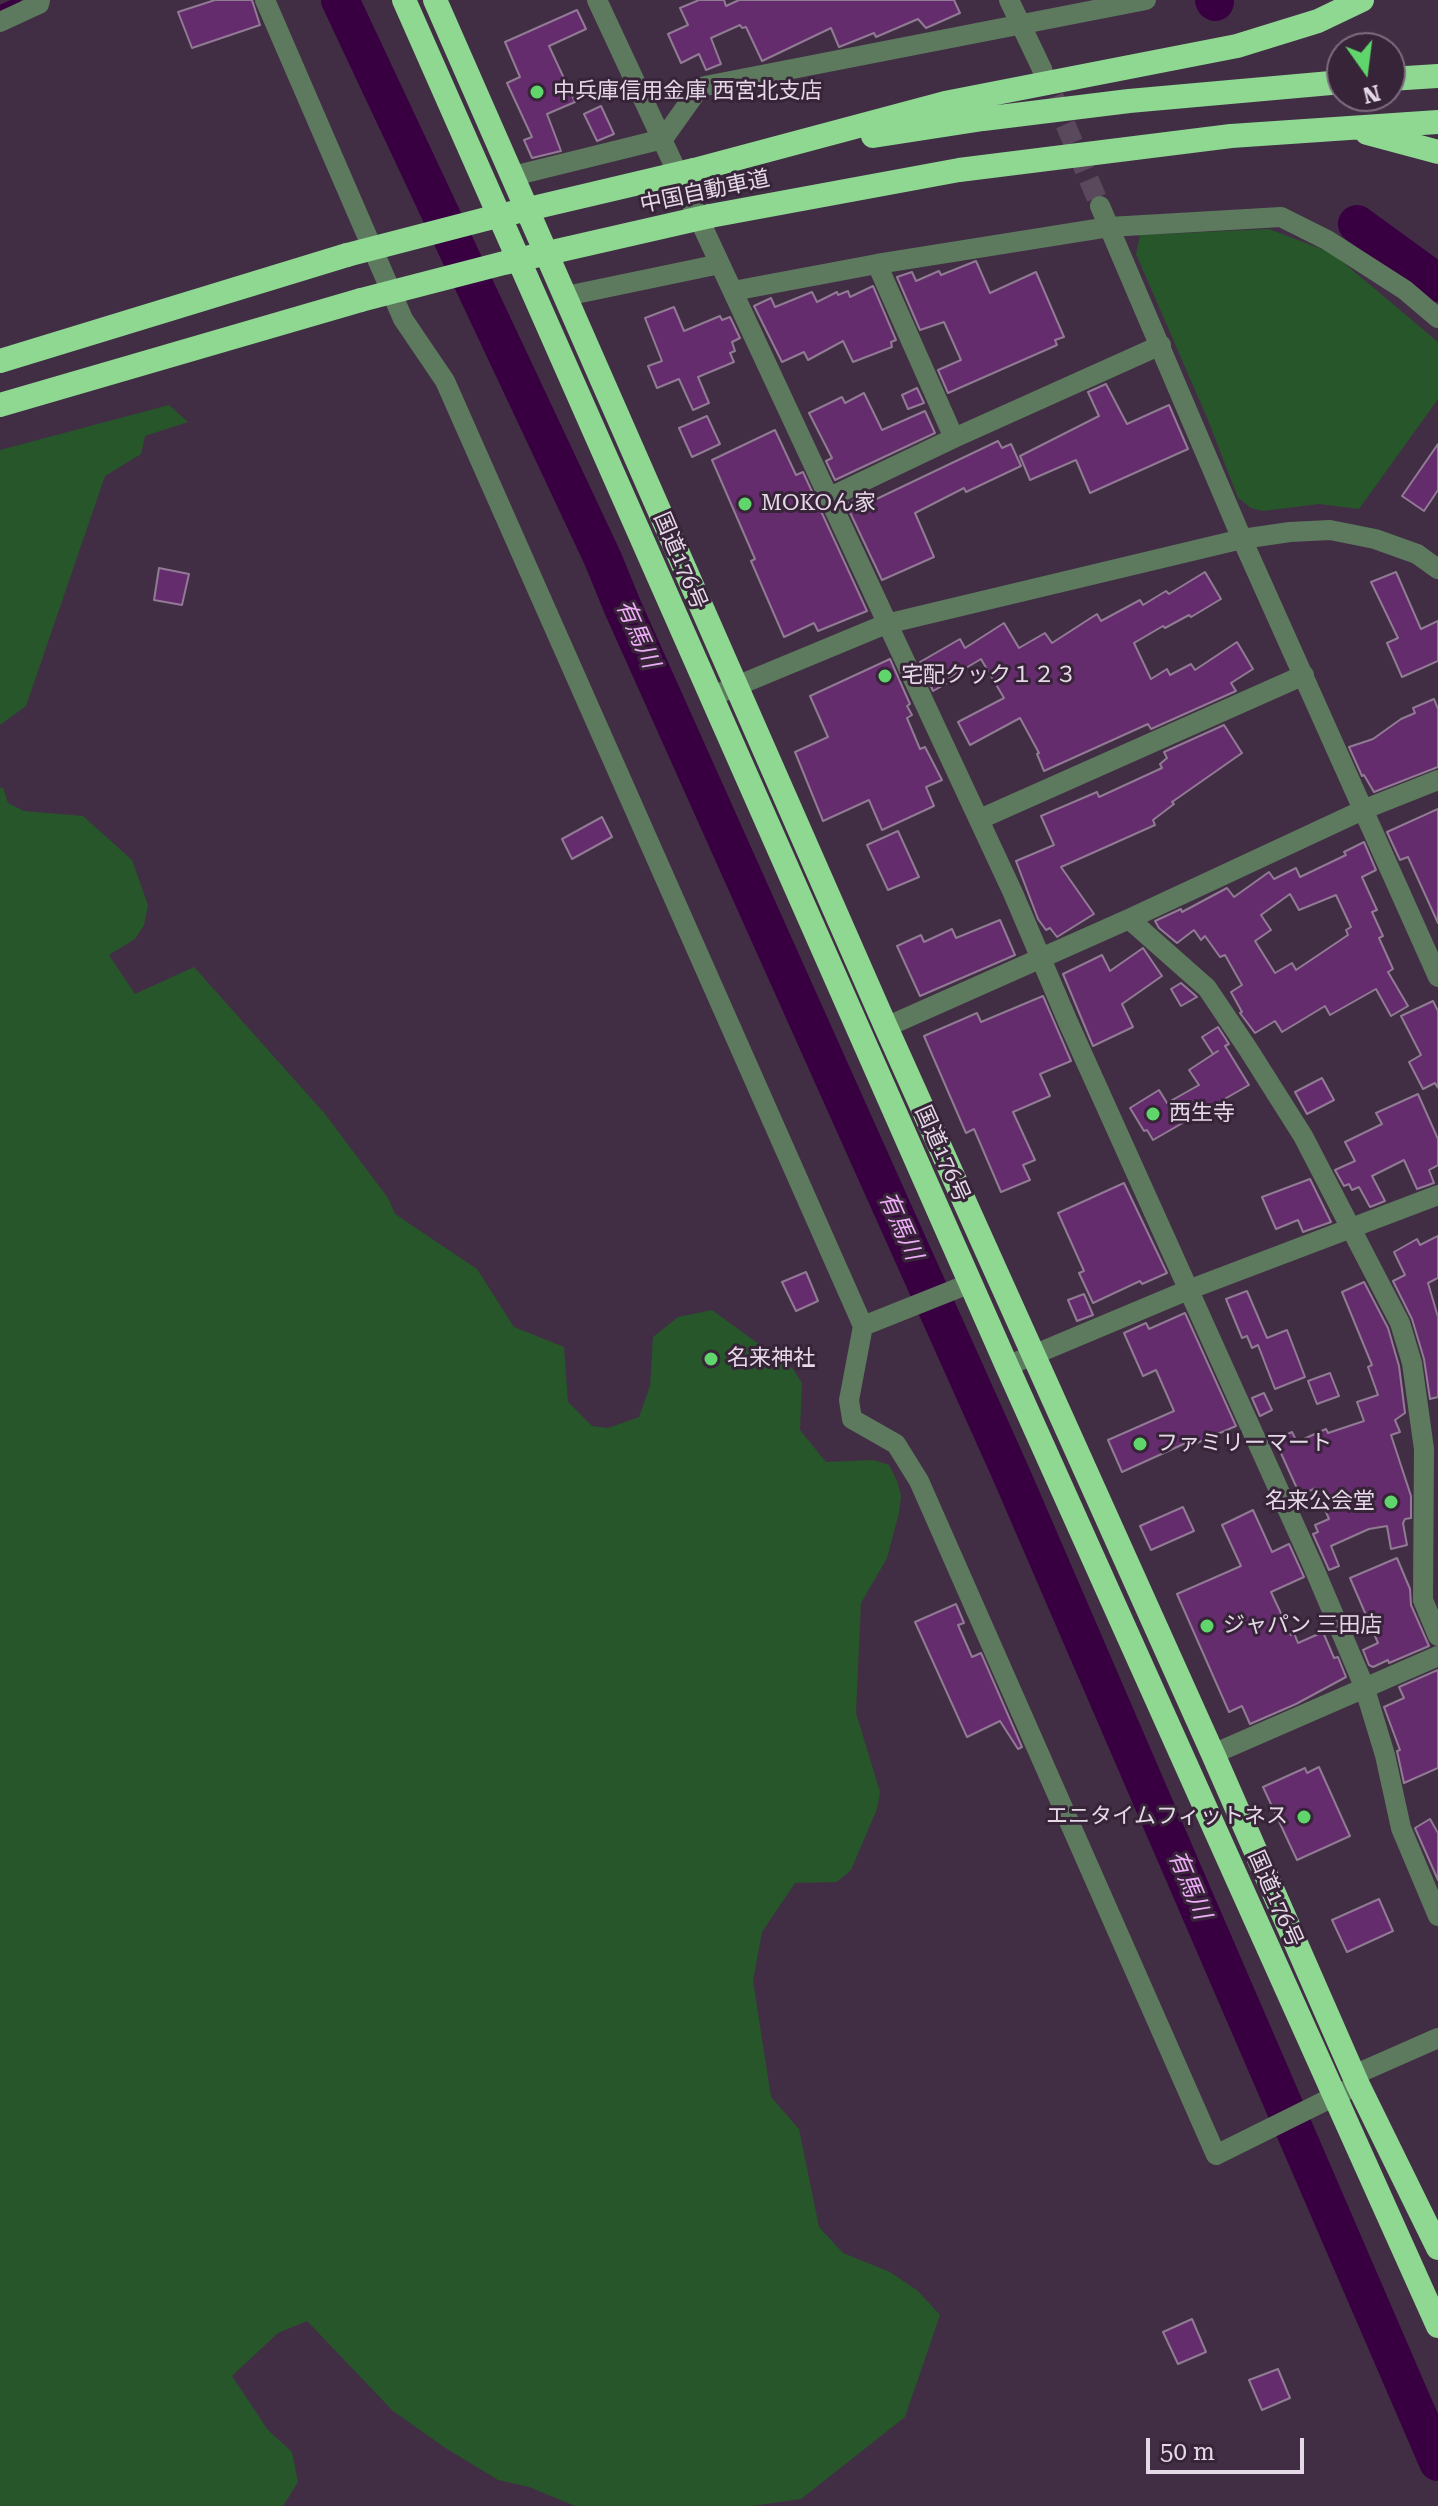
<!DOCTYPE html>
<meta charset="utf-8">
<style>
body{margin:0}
#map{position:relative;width:1438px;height:2506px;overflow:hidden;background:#412e44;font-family:"Roboto Serif",serif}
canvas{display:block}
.north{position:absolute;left:1326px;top:32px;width:80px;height:80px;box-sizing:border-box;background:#372439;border:2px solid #7d6c7f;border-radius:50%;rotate:166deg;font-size:22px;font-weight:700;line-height:32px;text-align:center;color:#e6d9e7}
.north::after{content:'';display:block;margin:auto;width:28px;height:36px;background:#5fd56b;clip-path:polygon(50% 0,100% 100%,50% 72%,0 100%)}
.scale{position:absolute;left:1146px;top:2438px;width:158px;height:36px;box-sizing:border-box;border:4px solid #e6d9e7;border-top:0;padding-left:10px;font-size:24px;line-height:28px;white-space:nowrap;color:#e6d9e7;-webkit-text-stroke:6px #372439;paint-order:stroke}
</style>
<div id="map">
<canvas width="1438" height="2506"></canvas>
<div class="north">N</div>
<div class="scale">50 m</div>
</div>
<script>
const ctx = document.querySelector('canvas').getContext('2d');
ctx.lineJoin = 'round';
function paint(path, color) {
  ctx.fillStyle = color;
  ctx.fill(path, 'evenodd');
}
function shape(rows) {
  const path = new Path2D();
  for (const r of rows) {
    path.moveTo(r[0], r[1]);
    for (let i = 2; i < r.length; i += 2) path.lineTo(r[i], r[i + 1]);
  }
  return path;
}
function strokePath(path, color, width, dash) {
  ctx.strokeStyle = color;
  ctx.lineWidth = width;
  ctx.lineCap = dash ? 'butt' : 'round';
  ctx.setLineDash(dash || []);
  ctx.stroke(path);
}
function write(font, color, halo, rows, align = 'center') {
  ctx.font = font + ' "Roboto Serif","Noto Sans JP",serif';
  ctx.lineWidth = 6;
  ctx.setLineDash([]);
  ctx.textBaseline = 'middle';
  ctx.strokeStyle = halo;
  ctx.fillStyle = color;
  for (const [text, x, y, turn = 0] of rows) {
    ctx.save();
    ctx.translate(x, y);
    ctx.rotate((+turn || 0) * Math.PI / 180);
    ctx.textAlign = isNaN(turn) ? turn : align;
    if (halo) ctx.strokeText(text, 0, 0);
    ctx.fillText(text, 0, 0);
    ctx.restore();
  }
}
paint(shape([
 [1269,229,1332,253,1438,342,1438,399,1359,509,1319,504,1263,511,1251,508,1238,498,1208,420,1136,254,1140,235],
 [169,405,188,422,145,436,141,454,105,476,26,706,0,725,0,450],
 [0,788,3,788,8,803,24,811,83,816,132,860,148,905,144,925,135,939,109,955,135,994,194,967,325,1114,388,1198,395,1214,477,1269,514,1327,564,1347,568,1402,592,1426,608,1428,639,1417,650,1386,653,1337,678,1317,712,1310,793,1369,802,1383,800,1430,826,1462,873,1460,889,1465,897,1481,901,1496,899,1513,887,1558,861,1603,856,1713,880,1792,877,1809,851,1870,837,1882,795,1883,762,1932,753,1981,771,2097,799,2129,819,2227,843,2253,890,2272,918,2291,940,2315,905,2417,801,2499,752,2506,575,2506,529,2487,498,2480,444,2447,393,2411,307,2321,278,2333,232,2376,268,2430,292,2452,298,2482,283,2506,0,2506]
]), '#27562b');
strokePath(shape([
 [0,8,18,0]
]), '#390041', 6);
strokePath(shape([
 [340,0,603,559,623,608,1012,1476,1438,2462],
 [1214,0,1215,2],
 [1357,224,1438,283]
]), '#390041', 38);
const building = shape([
 [215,0,252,0,260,25,192,48,178,12,215,0],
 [699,0,724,0,726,6,739,0,954,0,960,13,926,28,918,19,876,37,874,33,839,47,831,28,762,61,746,27,742,28,740,25,711,38,721,64,706,70,699,54,681,63,668,34,688,25,680,8,699,0],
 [577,10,586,29,549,46,575,102,547,114,561,151,532,158,524,140,532,137,507,83,520,77,505,42,577,10],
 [601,106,614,134,597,141,584,114,601,106],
 [976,261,990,293,1036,272,1064,337,1055,340,1057,345,948,393,938,370,961,360,944,322,920,330,897,277,912,272,916,281,939,271,941,275,976,261],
 [873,286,896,340,891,342,892,347,853,362,843,341,808,360,804,352,782,362,754,306,771,298,775,307,812,292,817,302,837,292,838,295,848,291,850,297,873,286],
 [674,307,684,331,720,316,722,320,730,317,740,338,732,342,735,351,730,353,734,362,698,377,709,403,693,410,679,379,657,388,648,366,662,361,645,318,674,307],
 [1106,384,1127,424,1169,405,1188,449,1090,493,1076,460,1030,480,1020,456,1099,416,1088,392,1106,384],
 [917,388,924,403,908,409,902,395,917,388],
 [864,393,882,430,925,411,935,433,835,480,826,461,832,458,809,413,842,397,845,403,864,393],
 [707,416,720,444,692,457,679,428,707,416],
 [775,430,796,475,803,472,867,611,818,631,814,623,784,637,751,561,755,559,712,460,775,430],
 [998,441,1002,448,1011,444,1021,466,966,492,964,488,915,513,934,557,882,580,846,504,863,496,866,504,998,441],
 [1438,444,1438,490,1424,511,1402,496,1438,444],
 [159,568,189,574,182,605,154,600,159,568],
 [1205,572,1221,599,1191,617,1189,615,1165,628,1163,626,1134,643,1151,679,1167,669,1170,675,1191,664,1195,670,1237,642,1253,669,1231,683,1236,691,1151,729,1148,724,1044,771,1037,754,1039,753,1020,718,970,745,958,722,1004,698,981,659,949,678,951,681,933,691,920,662,960,639,965,648,1004,623,1019,648,1045,633,1052,643,1097,614,1101,621,1140,600,1143,605,1166,591,1169,594,1205,572],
 [1396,572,1421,629,1438,621,1438,661,1402,677,1387,643,1398,638,1371,582,1396,572],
 [890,659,910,704,907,706,912,715,907,718,920,749,925,747,942,780,926,787,934,806,882,830,869,800,823,821,795,752,828,737,810,696,890,659],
 [1434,699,1438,709,1438,767,1374,792,1364,775,1362,776,1349,747,1373,739,1401,719,1415,713,1413,708,1434,699],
 [1224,725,1242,753,1172,802,1174,804,1153,820,1155,825,1061,867,1094,914,1057,937,1050,928,1046,930,1038,919,1016,861,1054,845,1041,816,1097,792,1099,797,1162,768,1160,764,1167,758,1164,752,1224,725],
 [1438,809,1438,923,1408,857,1400,860,1387,832,1438,809],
 [602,817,612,837,572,859,562,839,602,817],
 [898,831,919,877,888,890,867,845,898,831],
 [1364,842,1376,870,1362,877,1377,910,1372,912,1383,936,1379,938,1393,969,1388,972,1408,1006,1391,1016,1376,989,1330,1015,1325,1006,1282,1032,1275,1021,1255,1033,1240,1013,1242,1012,1231,992,1242,985,1225,955,1220,957,1205,936,1201,940,1194,930,1177,943,1159,928,1155,921,1181,909,1182,912,1227,888,1234,897,1269,872,1274,879,1296,868,1300,877,1346,855,1344,852,1364,842],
 [1290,894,1299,910,1336,895,1351,927,1346,930,1348,935,1296,970,1292,963,1275,973,1255,941,1271,930,1261,915,1290,894],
 [1000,920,1015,955,920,996,897,946,921,935,924,942,952,929,956,938,1000,920],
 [1143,948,1162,976,1122,1004,1133,1027,1093,1046,1063,974,1102,955,1110,971,1143,948],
 [1181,983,1197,997,1181,1006,1171,989,1181,983],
 [1043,996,1071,1061,1040,1074,1050,1096,1013,1112,1035,1160,1023,1165,1030,1180,1001,1192,974,1129,966,1133,924,1036,977,1013,981,1022,1043,996],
 [1433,1001,1438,1011,1438,1088,1435,1083,1423,1089,1409,1062,1421,1055,1401,1016,1433,1001],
 [1218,1027,1229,1044,1225,1046,1249,1085,1153,1140,1147,1130,1144,1131,1130,1108,1159,1090,1167,1103,1199,1085,1189,1070,1218,1051,1213,1054,1202,1037,1218,1027],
 [1322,1078,1334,1100,1307,1114,1295,1092,1322,1078],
 [1418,1094,1438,1139,1438,1165,1429,1170,1434,1183,1417,1189,1404,1160,1372,1176,1385,1201,1370,1207,1359,1187,1352,1190,1349,1184,1344,1186,1335,1170,1355,1161,1345,1142,1382,1124,1376,1113,1418,1094],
 [1310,1179,1331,1222,1303,1232,1298,1220,1276,1229,1262,1197,1310,1179],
 [1124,1183,1167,1273,1142,1284,1140,1281,1093,1303,1079,1273,1084,1271,1058,1213,1124,1183],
 [1438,1236,1438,1278,1428,1283,1438,1317,1438,1397,1430,1399,1424,1359,1412,1319,1393,1281,1405,1275,1394,1252,1417,1239,1420,1245,1438,1236],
 [806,1272,818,1301,796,1311,782,1282,806,1272],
 [1364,1282,1388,1328,1399,1366,1405,1413,1395,1420,1400,1432,1391,1435,1411,1496,1411,1518,1405,1519,1403,1523,1407,1545,1391,1549,1387,1526,1369,1529,1331,1546,1339,1566,1329,1570,1313,1534,1318,1532,1315,1525,1329,1519,1316,1488,1300,1495,1275,1440,1292,1432,1297,1442,1326,1429,1328,1433,1364,1421,1357,1402,1378,1395,1368,1367,1372,1365,1342,1292,1364,1282],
 [1247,1291,1267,1338,1287,1330,1305,1377,1275,1389,1258,1345,1252,1348,1247,1336,1242,1338,1226,1299,1247,1291],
 [1084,1294,1093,1315,1077,1321,1068,1300,1084,1294],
 [1185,1313,1236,1426,1190,1446,1188,1442,1122,1472,1108,1440,1174,1411,1156,1370,1143,1376,1124,1333,1146,1323,1149,1329,1185,1313],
 [1330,1373,1339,1396,1317,1404,1308,1381,1330,1373],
 [1264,1393,1272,1410,1260,1416,1252,1398,1264,1393],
 [1183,1507,1194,1531,1151,1550,1140,1526,1183,1507],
 [1253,1510,1272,1552,1289,1544,1304,1577,1271,1592,1291,1635,1294,1633,1298,1643,1323,1632,1334,1658,1338,1657,1346,1677,1296,1704,1250,1724,1242,1706,1229,1712,1177,1594,1241,1566,1222,1525,1253,1510],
 [1397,1558,1410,1589,1411,1605,1429,1646,1389,1663,1388,1660,1373,1667,1369,1665,1363,1650,1378,1643,1350,1578,1397,1558],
 [956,1604,964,1623,958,1625,972,1657,981,1653,1022,1747,1018,1749,1000,1721,967,1737,915,1622,956,1604],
 [1438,1670,1438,1768,1404,1783,1397,1751,1400,1750,1384,1707,1404,1698,1399,1687,1438,1670],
 [1319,1767,1350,1836,1297,1860,1263,1787,1305,1768,1307,1773,1319,1767],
 [1430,1819,1438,1833,1438,1880,1415,1828,1430,1819],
 [1379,1899,1393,1931,1347,1952,1332,1920,1379,1899],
 [1192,2319,1206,2352,1178,2364,1163,2332,1192,2319],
 [1278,2369,1290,2398,1262,2410,1249,2380,1278,2369]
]);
paint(building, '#652c6d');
strokePath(building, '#917b94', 2);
strokePath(shape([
 [1042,69,1100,206]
]), '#5a485c', 20, [20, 10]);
strokePath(shape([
 [265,0,403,319,445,381,863,1326,849,1400,852,1419,896,1444,919,1481,1216,2155,1347,2090],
 [597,0,1013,893,1068,1022,1313,1566,1364,1686,1385,1755,1401,1828,1438,1916],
 [1009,0,1042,69],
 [0,22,39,4,40,0],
 [513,176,663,139,700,87,1146,0],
 [1100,206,1242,539,1438,977],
 [877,264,954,438,1161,345],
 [733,291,877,264,1109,227,1281,217,1327,240,1405,290,1438,318],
 [566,296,720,264],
 [828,498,954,438],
 [710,697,886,624,1242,539,1290,532,1330,530,1375,539,1417,554,1438,569],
 [980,819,1304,675],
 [1129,919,1207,988,1248,1049,1303,1136,1400,1323,1412,1363,1424,1449,1423,1600,1438,1636],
 [886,1027,1129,919,1365,809,1438,780],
 [863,1326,971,1283],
 [1007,1366,1188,1290,1438,1195],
 [1213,1754,1438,1656],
 [1354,2075,1438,2038]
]), '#5d7a5e', 20);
strokePath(shape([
 [404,0,1007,1366,1438,2326],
 [435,0,886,1027,1213,1754,1358,2085,1438,2248],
 [1390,79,1438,76],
 [1367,133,1438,152],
 [873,136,983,119,1129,101,1342,82],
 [694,170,945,103,1237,46,1318,21,1362,0],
 [710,216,959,170,1231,136,1438,122],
 [0,361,347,255],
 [0,405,361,300]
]), '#8ed892', 24);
strokePath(shape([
 [347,255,486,219,694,170],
 [361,300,504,263,710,216]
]), '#8ed892', 24);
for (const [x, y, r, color] of [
 [537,92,8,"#5fd56b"],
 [745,504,8,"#5fd56b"],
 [885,676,8,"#5fd56b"],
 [1153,1114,8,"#5fd56b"],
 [711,1359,8,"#5fd56b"],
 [1140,1444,8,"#5fd56b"],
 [1391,1502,8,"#5fd56b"],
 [1207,1626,8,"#5fd56b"],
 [1304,1817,8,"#5fd56b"]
]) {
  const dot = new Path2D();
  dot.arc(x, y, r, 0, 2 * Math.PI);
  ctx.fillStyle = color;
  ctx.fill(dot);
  strokePath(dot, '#372439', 3);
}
write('22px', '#e6d9e7', '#372439', [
 ["中兵庫信用金庫 西宮北支店",553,92],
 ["MOKOん家",761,504],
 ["宅配クック１２３",901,676],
 ["西生寺",1169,1114],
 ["名来神社",727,1359],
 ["ファミリーマート",1156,1444],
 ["名来公会堂",1375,1502,"right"],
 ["ジャパン 三田店",1223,1626],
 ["エニタイムフィットネス",1288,1817,"right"]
], 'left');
write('22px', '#e6d9e7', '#372439', [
 ["中国自動車道",705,192,-12],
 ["国道176号",680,561,67],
 ["国道176号",942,1154,66],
 ["国道176号",1275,1899,66]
]);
write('italic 24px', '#edacf6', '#372439', [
 ["有馬川",637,634,66],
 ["有馬川",900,1226,66],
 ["有馬川",1189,1885,67]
]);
</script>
